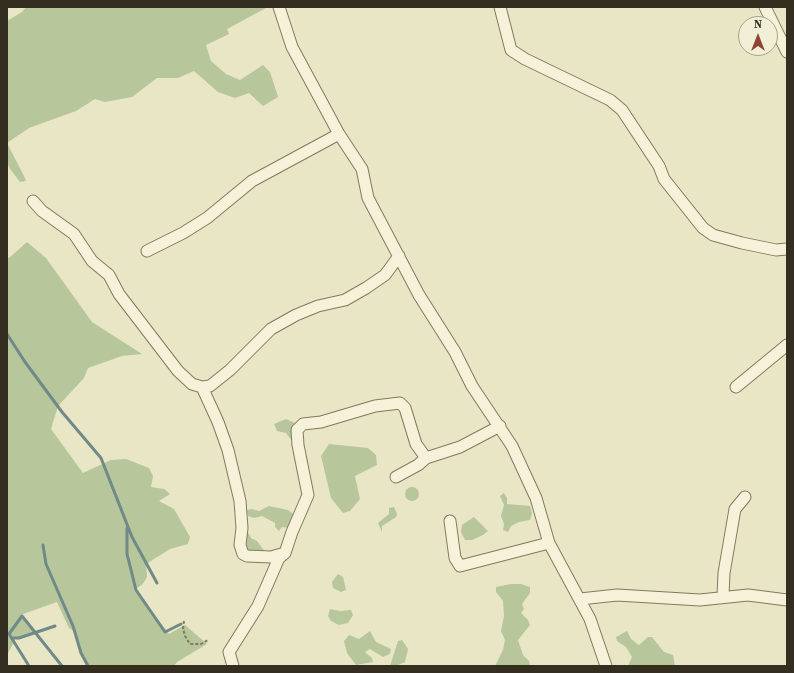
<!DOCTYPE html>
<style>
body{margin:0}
#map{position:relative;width:794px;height:673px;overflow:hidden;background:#e9e6c6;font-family:"Source Serif 4",serif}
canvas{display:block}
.frame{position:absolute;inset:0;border:8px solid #342e20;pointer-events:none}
.north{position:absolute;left:738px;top:16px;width:40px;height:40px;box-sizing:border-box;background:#f1efd5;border:1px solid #a5a28d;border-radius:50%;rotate:0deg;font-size:11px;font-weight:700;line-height:16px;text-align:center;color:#342e20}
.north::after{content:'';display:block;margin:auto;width:14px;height:18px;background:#8a4735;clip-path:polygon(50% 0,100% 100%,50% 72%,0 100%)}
</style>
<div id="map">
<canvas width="794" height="673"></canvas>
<div class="frame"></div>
<div class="north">N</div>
</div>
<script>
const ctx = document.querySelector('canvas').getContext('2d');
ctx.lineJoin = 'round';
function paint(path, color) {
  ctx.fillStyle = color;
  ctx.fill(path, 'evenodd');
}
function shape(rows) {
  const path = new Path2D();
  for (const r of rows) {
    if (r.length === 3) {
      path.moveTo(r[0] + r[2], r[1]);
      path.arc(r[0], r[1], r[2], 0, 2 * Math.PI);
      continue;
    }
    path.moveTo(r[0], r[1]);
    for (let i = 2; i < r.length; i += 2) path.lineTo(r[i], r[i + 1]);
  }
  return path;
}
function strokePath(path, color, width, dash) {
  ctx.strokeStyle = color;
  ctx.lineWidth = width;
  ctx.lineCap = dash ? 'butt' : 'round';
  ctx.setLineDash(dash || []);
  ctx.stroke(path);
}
paint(shape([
 [26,7,268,7,227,29,229,34,206,45,211,61,226,74,240,80,263,65,270,72,278,97,263,106,249,93,235,98,218,92,194,71,178,78,157,78,132,97,105,102,95,99,76,111,29,128,7,143,7,21,22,12],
 [7,143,24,176,26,181,20,182,10,169,7,162],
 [27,242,46,258,92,322,142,354,122,356,88,368,84,378,58,406,51,429,83,473,111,460,126,459,149,468,153,476,151,487,164,489,170,494,159,501,174,509,190,537,188,544,170,549,146,564,147,577,142,585,135,589,169,634,185,625,207,644,177,662,174,666,88,666,81,653,74,631,69,628,57,602,23,614,22,616,35,632,19,638,12,638,14,642,7,655,7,257,9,258],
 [286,419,295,423,299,431,300,443,292,441,286,433,277,431,274,424],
 [329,444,368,448,376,455,377,465,355,476,360,499,350,511,343,513,331,498,321,456],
 [412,494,7],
 [504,493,507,498,507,504,530,506,532,513,530,520,519,522,511,526,508,532,503,530,504,524,501,516,504,505,500,496],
 [269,506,288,510,296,516,291,528,282,527,279,531,275,527,275,523,262,516,254,518,248,516,247,510,252,509,259,511],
 [394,507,397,514,396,517,382,526,382,532,378,523,389,514,389,508],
 [474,517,488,531,483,535,472,540,465,540,461,532,462,525],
 [237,523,243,523,251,538,257,541,266,553,253,559,236,526],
 [338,574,343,577,346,590,341,592,333,588,332,582],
 [511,584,521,584,530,587,530,593,522,604,524,609,521,613,528,620,530,625,518,640,523,655,529,661,530,666,495,666,503,650,505,640,501,631,504,616,503,601,496,592,496,587],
 [330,609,340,611,351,610,353,615,348,623,339,625,331,621,328,616],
 [370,631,376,642,391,649,390,654,383,657,370,649,365,652,372,658,373,662,356,665,347,653,344,641,349,635,359,639],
 [627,631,631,639,639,645,648,637,652,637,664,652,673,655,675,666,628,666,632,657,626,647,617,641,616,637],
 [402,640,408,649,405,662,396,666,390,666,398,641]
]), '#b7c69b');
strokePath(shape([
 [7,334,25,362,62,412,101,458,132,537,157,583],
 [127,528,127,554,136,590,165,632,181,624],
 [43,545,46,564,73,626,81,653,88,666],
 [12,638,19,638,55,626],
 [29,666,9,634,22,616,62,666]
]), '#6f8a89', 3);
const minor = shape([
 [279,7,292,47,339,134,362,169,368,198,419,295,455,352,472,386,512,446,536,498,549,543,590,619,606,666],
 [500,7,511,50,525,59,610,100,622,110,659,166,664,179,703,228,713,235,742,243,776,250,787,249],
 [765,7,787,52],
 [33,201,42,211,74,234,92,261,109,275,119,294,178,371,192,384,202,387,210,386,230,370,271,329,296,315,318,306,345,300,366,288,385,275,399,256],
 [147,251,183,233,207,218,252,181,339,134],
 [202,387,218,422,228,450,240,501,242,528,240,545,243,554,247,556,271,557,285,553],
 [736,387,787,345],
 [396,477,418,465,426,458],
 [450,521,455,558,460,566,549,543],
 [723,596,724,573,735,509,745,497],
 [580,599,617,595,700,600,748,595,787,600],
 [233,666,229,652,258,606,279,558,285,553,292,532,308,495,298,445,297,430,303,424,321,422,375,406,400,403,405,408,416,444,426,458,460,447,500,426]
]);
strokePath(minor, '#82795e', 13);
strokePath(shape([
 [184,621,183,628,185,636,190,644,201,644,208,640]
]), '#82795e', 2, [3, 2]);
strokePath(minor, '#f5f2d9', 11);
</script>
